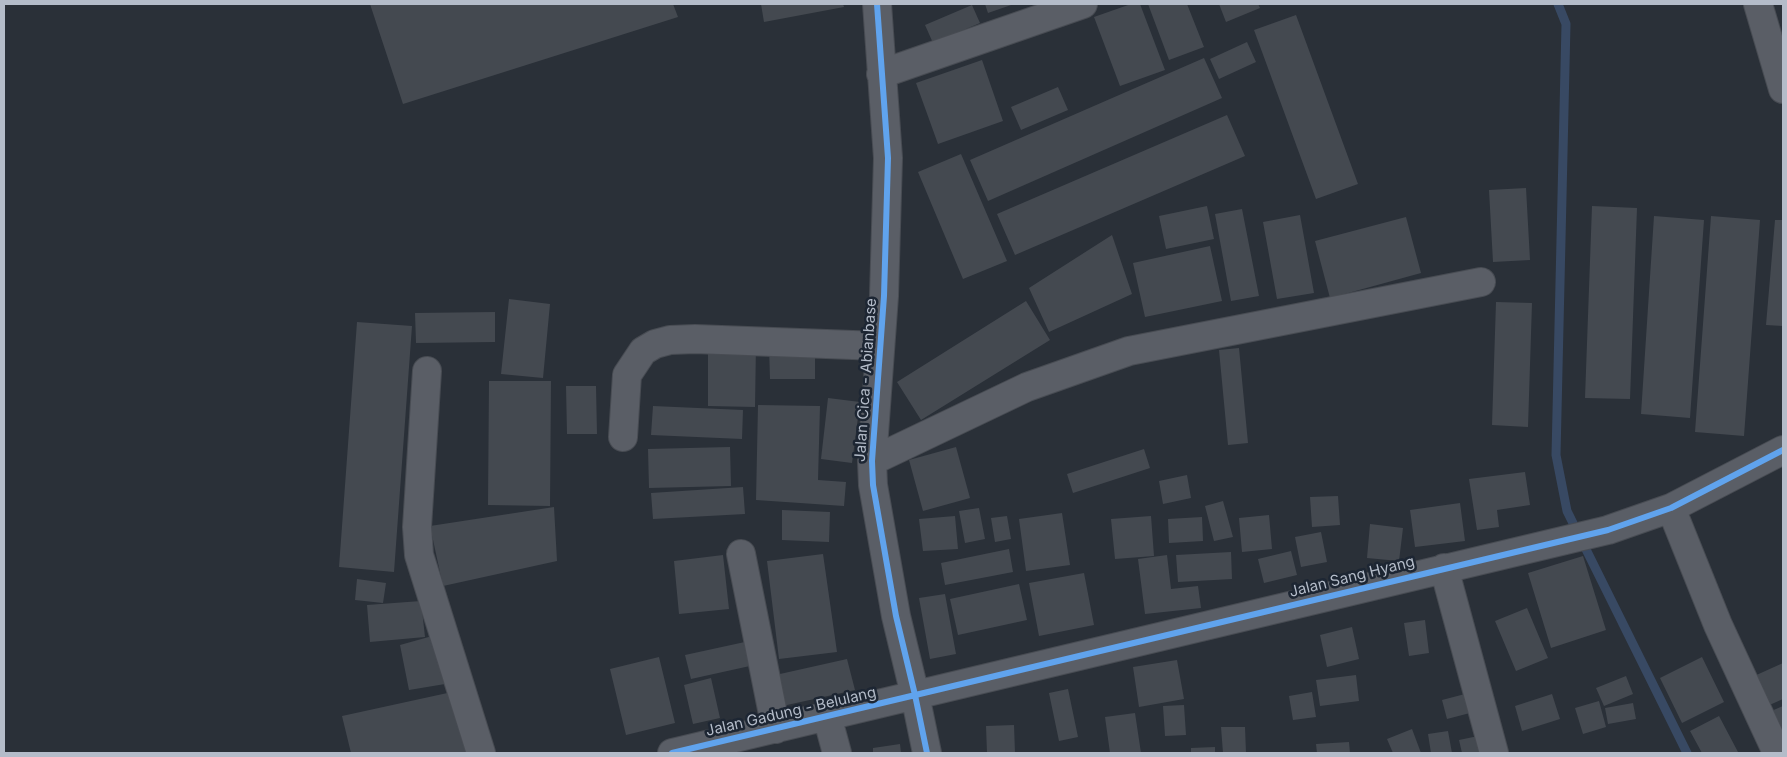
<!DOCTYPE html>
<style>
body{margin:0}
#map{position:relative;width:1787px;height:757px;overflow:hidden;background:#2a3038;font-family:Inter,sans-serif}
canvas{display:block}
.frame{position:absolute;inset:0;border:5px solid #b4bcc9;pointer-events:none}
</style>
<div id="map">
<canvas width="1787" height="757"></canvas>
<div class="frame"></div>
</div>
<script>
const ctx = document.querySelector('canvas').getContext('2d');
ctx.lineJoin = 'round';
function shape(rows) {
  const path = new Path2D();
  for (const r of rows) {
    path.moveTo(r[0], r[1]);
    for (let i = 2; i < r.length; i += 2) path.lineTo(r[i], r[i + 1]);
  }
  return path;
}
function strokePath(path, color, width, dash) {
  ctx.strokeStyle = color;
  ctx.lineWidth = width;
  ctx.lineCap = dash ? 'butt' : 'round';
  ctx.setLineDash(dash || []);
  ctx.stroke(path);
}
function paint(path, color) {
  ctx.fillStyle = color;
  ctx.fill(path, 'evenodd');
}
function write(font, color, halo, rows, align = 'center') {
  ctx.font = font + ' Inter,sans-serif';
  ctx.lineWidth = 5;
  ctx.setLineDash([]);
  ctx.textBaseline = 'middle';
  ctx.strokeStyle = halo;
  ctx.fillStyle = color;
  for (const [text, x, y, turn = 0] of rows) {
    ctx.save();
    ctx.translate(x, y);
    ctx.rotate((+turn || 0) * Math.PI / 180);
    ctx.textAlign = isNaN(turn) ? turn : align;
    if (halo) ctx.strokeText(text, 0, 0);
    ctx.fillText(text, 0, 0);
    ctx.restore();
  }
}
strokePath(shape([
 [1558,4,1566,24,1556,455,1567,511,1687,753]
]), '#384963', 9);
paint(shape([
 [370,4,673,4,678,17,403,104],
 [761,4,843,4,844,7,764,22],
 [985,4,1014,4,988,13],
 [1131,4,1140,4,1165,70,1120,86,1094,17],
 [1148,4,1187,4,1204,47,1169,60],
 [1219,4,1258,4,1260,8,1226,22],
 [972,5,980,23,933,43,925,25],
 [1296,15,1358,184,1316,199,1254,30],
 [1247,42,1256,62,1219,79,1210,59],
 [1204,58,1222,98,988,201,970,160],
 [982,60,1003,121,938,144,916,83],
 [1058,87,1068,110,1021,130,1011,107],
 [1227,115,1245,156,1015,255,997,214],
 [961,154,1007,261,963,279,918,172],
 [1526,188,1530,260,1493,262,1489,190],
 [1207,206,1214,239,1166,249,1159,216],
 [1592,206,1637,208,1630,399,1585,398],
 [1242,209,1259,296,1231,301,1215,214],
 [1300,215,1314,293,1277,299,1263,222],
 [1654,216,1704,220,1690,418,1641,414],
 [1711,216,1760,220,1744,436,1695,432],
 [1406,217,1421,273,1330,298,1315,241],
 [1775,220,1783,220,1783,326,1766,325],
 [1112,235,1132,294,1049,332,1029,288],
 [1210,246,1222,301,1145,317,1133,263],
 [509,299,550,304,543,378,501,374],
 [1026,301,1050,340,921,420,897,382],
 [1496,302,1532,303,1528,427,1492,425],
 [495,312,495,342,416,343,415,313],
 [357,322,412,326,394,572,339,567],
 [708,343,756,344,755,407,708,406],
 [769,346,815,346,815,379,770,379],
 [1239,348,1248,443,1228,445,1219,350],
 [489,381,551,381,550,506,488,505],
 [566,386,596,386,597,434,567,434],
 [828,398,860,402,852,463,821,459],
 [758,405,820,406,818,480,846,482,844,506,756,500],
 [653,406,743,410,742,439,651,435],
 [730,447,731,486,649,488,648,449],
 [956,447,970,498,923,511,909,460],
 [1144,449,1150,468,1073,493,1067,474],
 [1525,472,1530,505,1497,510,1499,527,1477,530,1469,479],
 [1187,475,1191,498,1163,504,1159,481],
 [743,487,745,514,653,519,651,493],
 [1338,496,1340,525,1312,527,1310,497],
 [1223,501,1233,537,1214,541,1205,506],
 [1460,503,1465,541,1415,547,1410,510],
 [554,507,557,561,443,586,430,526],
 [979,508,985,539,965,543,959,511],
 [782,510,830,512,829,542,782,540],
 [1062,513,1070,565,1026,571,1019,519],
 [1269,515,1272,549,1242,552,1239,518],
 [955,516,958,549,923,551,919,519],
 [1007,516,1011,539,995,542,991,518],
 [1151,516,1154,556,1115,559,1111,519],
 [1202,517,1203,541,1169,543,1168,519],
 [1370,524,1403,528,1399,561,1367,558],
 [1321,532,1327,562,1301,567,1295,537],
 [1009,549,1013,572,945,585,941,563],
 [1291,551,1297,575,1264,583,1258,559],
 [1231,552,1232,579,1178,582,1176,555],
 [823,554,837,652,779,659,767,561],
 [723,555,729,609,679,614,674,561],
 [1167,555,1171,589,1198,586,1201,608,1145,614,1138,559],
 [1583,556,1606,630,1551,648,1528,573],
 [1084,573,1094,625,1039,636,1029,583],
 [357,579,386,583,383,603,355,600],
 [1019,584,1027,620,958,635,950,599],
 [945,594,956,654,930,659,919,598],
 [421,601,425,637,370,642,367,605],
 [1527,608,1548,658,1516,671,1495,621],
 [1425,620,1429,653,1409,656,1404,623],
 [1352,627,1359,659,1327,667,1320,635],
 [443,633,451,683,409,690,400,645],
 [754,640,759,664,691,679,685,655],
 [659,657,675,723,626,735,610,669],
 [1702,657,1724,702,1682,723,1660,678],
 [847,659,855,690,778,707,771,676],
 [1177,660,1184,699,1139,707,1133,667],
 [1783,663,1783,699,1765,707,1752,677],
 [1356,675,1359,701,1320,706,1316,680],
 [1626,676,1633,694,1604,706,1596,688],
 [711,678,720,718,693,724,684,685],
 [1068,689,1078,737,1059,741,1049,693],
 [452,692,466,753,351,753,342,716],
 [1312,692,1316,717,1293,720,1289,696],
 [1465,694,1470,713,1447,719,1442,700],
 [1552,694,1560,719,1522,731,1515,706],
 [1599,701,1606,727,1583,734,1575,708],
 [1633,703,1636,719,1608,724,1605,708],
 [1184,705,1186,735,1165,736,1163,706],
 [1783,706,1783,730,1777,733,1769,712],
 [1135,713,1141,753,1110,753,1105,717],
 [1719,716,1738,752,1736,753,1702,753,1690,731],
 [1014,725,1015,753,987,753,986,726],
 [1221,727,1245,727,1246,753,1223,753],
 [1412,729,1421,753,1393,753,1387,739],
 [1448,731,1452,753,1431,753,1428,734],
 [1483,735,1487,753,1462,753,1459,740],
 [1349,742,1350,753,1317,753,1316,744],
 [900,744,901,753,873,753,873,748],
 [1215,747,1215,753,1191,753,1191,748]
]), '#444950');
const minor = shape([
 [877,4,888,158,884,296,872,461,873,485,896,616,915,695,927,753],
 [1758,4,1783,89],
 [881,74,1083,4],
 [427,371,417,527,419,555,481,753],
 [623,437,627,375,643,351,655,344,670,340,695,339,879,346],
 [872,461,1027,387,1129,351,1481,282],
 [1671,508,1718,625,1761,718,1774,746,1783,752],
 [741,554,776,729],
 [1444,568,1494,753],
 [827,716,837,753],
 [672,753,1608,530,1671,508,1783,450]
]);
strokePath(minor, '#484c53', 30);
strokePath(minor, '#5a5e66', 28);
strokePath(shape([
 [877,4,888,158,884,296,872,461,873,485,896,616,915,695,927,753],
 [672,753,1608,530,1671,508,1783,450]
]), '#60a3ed', 6);
write('15px', '#b4bcc9', '#1d2633', [
 ["Jalan Cica - Abianbase",866,380,-86],
 ["Jalan Sang Hyang",1352,577,-14],
 ["Jalan Gadung - Belulang",791,712,-13]
]);
</script>
